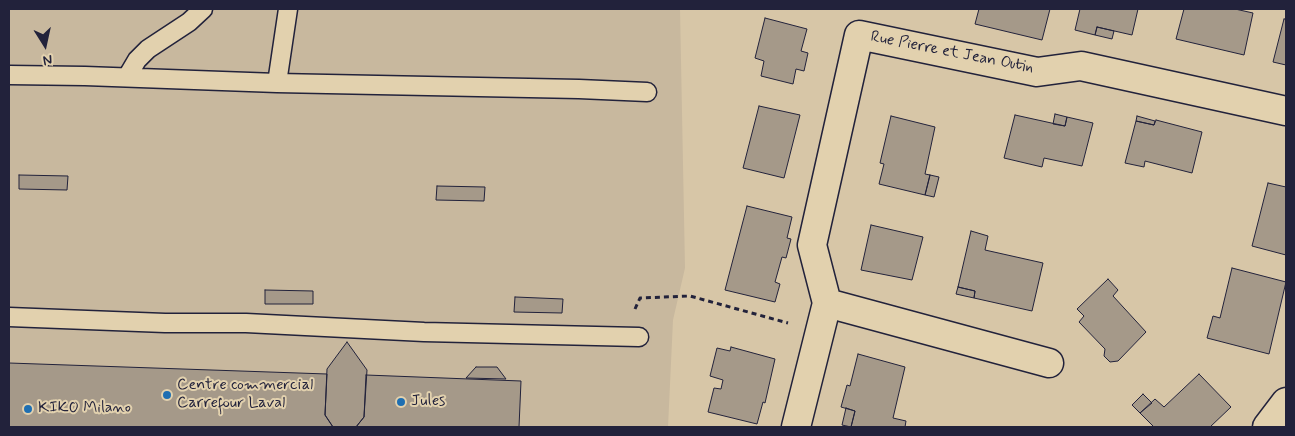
<!DOCTYPE html>
<style>
body{margin:0}
#map{position:relative;width:1295px;height:436px;overflow:hidden;background:#d7c6a7;font-family:Mynerve,sans-serif}
canvas{display:block}
.frame{position:absolute;inset:0;border:10px solid #22223b;pointer-events:none}
.north{position:absolute;left:20px;top:20px;width:50px;height:50px;-webkit-text-stroke:4px #e2d1ae;paint-order:stroke;rotate:170deg;font-size:14px;font-weight:700;line-height:20px;text-align:center;color:#22223b}
.north::after{content:'';display:block;margin:auto;width:18px;height:22px;background:#22223b;clip-path:polygon(50% 0,100% 100%,50% 72%,0 100%)}
</style>
<div id="map">
<canvas width="1295" height="436"></canvas>
<div class="frame"></div>
<div class="north">N</div>
</div>
<script>
const ctx = document.querySelector('canvas').getContext('2d');
ctx.lineJoin = 'round';
function paint(path, color) {
  ctx.fillStyle = color;
  ctx.fill(path, 'evenodd');
}
function shape(rows) {
  const path = new Path2D();
  for (const r of rows) {
    path.moveTo(r[0], r[1]);
    for (let i = 2; i < r.length; i += 2) path.lineTo(r[i], r[i + 1]);
  }
  return path;
}
function strokePath(path, color, width, dash) {
  ctx.strokeStyle = color;
  ctx.lineWidth = width;
  ctx.lineCap = dash ? 'butt' : 'round';
  ctx.setLineDash(dash || []);
  ctx.stroke(path);
}
function write(font, color, halo, rows, align = 'center') {
  ctx.font = font + ' Mynerve,sans-serif';
  ctx.lineWidth = 4;
  ctx.setLineDash([]);
  ctx.textBaseline = 'middle';
  ctx.strokeStyle = halo;
  ctx.fillStyle = color;
  for (const [text, x, y, turn = 0] of rows) {
    ctx.save();
    ctx.translate(x, y);
    ctx.rotate((+turn || 0) * Math.PI / 180);
    ctx.textAlign = isNaN(turn) ? turn : align;
    if (halo) ctx.strokeText(text, 0, 0);
    ctx.fillText(text, 0, 0);
    ctx.restore();
  }
}
paint(shape([
 [9,9,680,9,685,268,673,320,668,427,9,427]
]), '#c8b89e');
const building = shape([
 [979,9,1050,9,1042,40,975,24,979,9],
 [1080,9,1138,9,1132,35,1097,27,1095,35,1075,30,1080,9],
 [1184,9,1235,9,1253,13,1244,55,1176,39,1184,9],
 [765,18,807,29,801,51,808,53,804,71,796,69,793,84,761,76,764,61,755,58,765,18],
 [1284,19,1286,19,1286,65,1273,62,1284,19],
 [1097,27,1114,31,1112,39,1095,35,1097,27],
 [759,106,800,115,784,178,743,168,759,106],
 [1055,114,1067,117,1065,126,1053,124,1055,114],
 [1015,115,1065,126,1067,117,1093,123,1082,166,1044,158,1042,167,1004,158,1015,115],
 [891,116,935,127,925,174,930,175,925,195,879,184,884,164,880,163,891,116],
 [1137,116,1155,121,1154,125,1136,121,1137,116],
 [1156,120,1202,132,1192,173,1145,161,1144,167,1125,163,1136,121,1154,125,1156,120],
 [19,175,68,176,67,190,19,189,19,175],
 [930,175,939,177,934,197,925,195,930,175],
 [1268,183,1286,187,1286,255,1252,246,1268,183],
 [437,186,485,187,484,201,436,200,437,186],
 [747,206,792,217,787,238,791,239,786,258,782,257,775,282,780,284,775,302,725,290,747,206],
 [871,225,923,237,912,280,861,270,871,225],
 [971,231,988,236,985,250,1043,263,1032,311,974,298,975,291,958,287,971,231],
 [1232,268,1286,282,1269,354,1207,338,1213,316,1220,318,1232,268],
 [1108,279,1118,290,1113,296,1146,332,1118,361,1110,362,1104,356,1105,349,1079,322,1084,316,1077,309,1108,279],
 [958,287,975,291,974,298,956,294,958,287],
 [265,290,313,291,313,304,265,304,265,290],
 [515,297,563,299,562,313,514,312,515,297],
 [347,342,367,370,364,417,356,427,333,427,325,415,327,369,347,342],
 [731,347,775,359,765,403,763,402,757,424,708,412,714,388,721,389,723,380,710,376,717,348,730,351,731,347],
 [858,354,905,367,893,418,906,421,905,427,851,427,855,411,841,407,847,385,850,386,858,354],
 [9,363,327,374,325,415,333,427,9,427,9,363],
 [476,367,497,367,506,379,466,378,476,367],
 [1199,374,1231,407,1210,427,1154,427,1140,413,1155,399,1164,407,1199,374],
 [366,375,521,381,519,427,356,427,364,417,366,375],
 [1143,394,1152,403,1140,413,1132,405,1143,394],
 [846,408,855,411,851,427,842,425,846,408]
]);
paint(building, '#a59989');
strokePath(building, '#22223b', 1);
const lane = shape([
 [9,75,85,76,277,83,579,89,647,92],
 [127,77,137,60,148,49,189,22,203,9],
 [277,83,288,9],
 [9,317,165,323,246,323,424,332,639,337]
]);
const street = shape([
 [827,303,1049,363],
 [796,427,827,303,812,245,859,35,1037,72,1081,66,1286,111],
 [1267,427,1286,402]
]);
strokePath(lane, '#22223b', 21);
strokePath(street, '#22223b', 31);
strokePath(shape([
 [635,309,640,298,690,296,788,323]
]), '#22223b', 3, [5, 4]);
strokePath(lane, '#e2d1ae', 18);
strokePath(street, '#e2d1ae', 28);
for (const [x, y, r, color] of [
 [167,395,5,"#1f6fb2"],
 [401,402,5,"#1f6fb2"],
 [28,409,5,"#1f6fb2"]
]) {
  const dot = new Path2D();
  dot.arc(x, y, r, 0, 2 * Math.PI);
  ctx.fillStyle = color;
  ctx.fill(dot);
  strokePath(dot, '#e2d1ae', 2);
}
write('16px', '#22223b', '#e2d1ae', [
 ["Rue Pierre et Jean Outin",952,53,11]
]);
write('16px', '#22223b', '#e2d1ae', [
 ["Centre commercial",177,386],
 ["Carrefour Laval",177,404],
 ["Jules",411,402],
 ["KIKO Milano",38,409]
], 'left');
</script>
